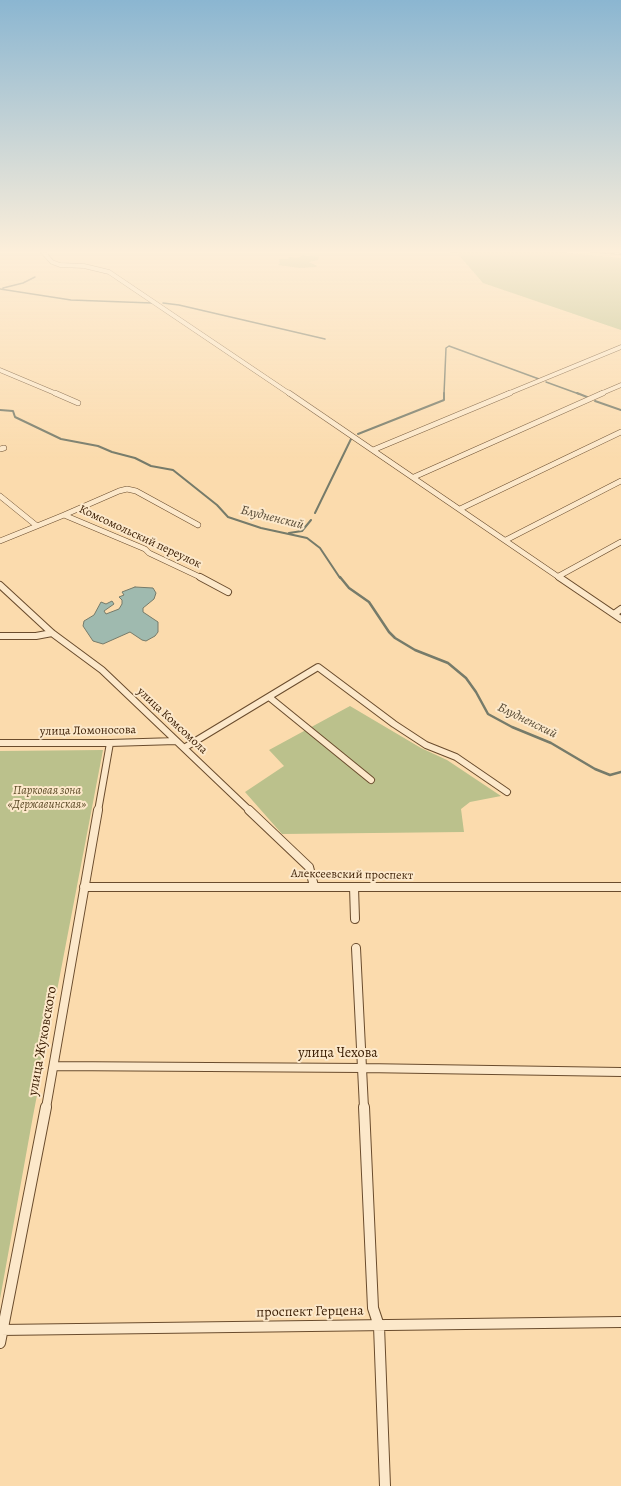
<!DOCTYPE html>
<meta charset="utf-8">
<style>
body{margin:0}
canvas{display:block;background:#fbdbad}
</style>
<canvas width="621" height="1486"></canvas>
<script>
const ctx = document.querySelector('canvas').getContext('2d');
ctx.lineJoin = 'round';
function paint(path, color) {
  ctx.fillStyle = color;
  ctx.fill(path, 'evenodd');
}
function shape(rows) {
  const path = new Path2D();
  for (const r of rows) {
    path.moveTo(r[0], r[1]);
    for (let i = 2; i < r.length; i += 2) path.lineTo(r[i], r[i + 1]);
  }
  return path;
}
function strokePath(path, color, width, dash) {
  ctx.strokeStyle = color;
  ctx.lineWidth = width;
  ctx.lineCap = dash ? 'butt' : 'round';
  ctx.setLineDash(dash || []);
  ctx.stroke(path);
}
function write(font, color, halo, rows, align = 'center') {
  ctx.font = font + ' Alegreya,serif';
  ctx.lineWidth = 4;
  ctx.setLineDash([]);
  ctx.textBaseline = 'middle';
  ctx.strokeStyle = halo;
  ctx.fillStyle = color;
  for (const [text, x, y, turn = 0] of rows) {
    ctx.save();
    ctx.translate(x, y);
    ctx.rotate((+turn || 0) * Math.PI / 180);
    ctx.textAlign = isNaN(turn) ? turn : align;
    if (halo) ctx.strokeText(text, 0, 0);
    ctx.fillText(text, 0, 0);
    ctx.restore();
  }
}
paint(shape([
 [427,250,540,250,621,258,621,330,483,283,457,253],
 [303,255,319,257,318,260,309,262,317,266,316,267,300,268,278,265,280,263,279,259,287,259,290,257,298,258],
 [350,706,421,748,447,760,501,796,470,802,461,809,464,832,282,834,245,792,284,766,269,750],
 [103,750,33,1116,0,1299,0,751]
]), '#bbc18c');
const water = shape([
 [135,587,153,588,156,593,154,599,143,608,143,612,158,622,158,632,155,636,146,641,142,640,130,632,103,644,93,641,83,626,84,621,94,615,101,602,106,604,112,601,114,604,104,611,106,614,119,609,122,604,122,600,119,597,124,595,122,592,135,587]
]);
paint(water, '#9fbaaf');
strokePath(water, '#767b6a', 1);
strokePath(shape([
 [3,288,23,283,35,277],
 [0,289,71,300,152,303],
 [163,303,179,305,325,339],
 [546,382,579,394],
 [444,394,446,348,449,346,539,379]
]), '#767b6a', 1.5);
strokePath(shape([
 [577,393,587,397],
 [595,401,621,410],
 [0,410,13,411,15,417,61,439,98,446,112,452,135,458,151,466,173,470,217,505,228,517,261,528,307,538,320,548,340,578],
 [358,434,444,400,444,393],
 [315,513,351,439],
 [289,533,302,531,311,520]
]), '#767b6a', 2);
strokePath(shape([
 [340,577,349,588,369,602,389,632,395,638,415,650,448,663,466,678,476,692,488,714,512,727,551,743,595,769,610,775,621,772]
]), '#767b6a', 2.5);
const minorFar4 = shape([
 [41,250,52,262,60,265,84,266,109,272,290,394],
 [0,370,57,394],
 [507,394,621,347],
 [600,394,621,385]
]);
const minorFar3 = shape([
 [55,393,78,403],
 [289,393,560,578],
 [0,449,4,448],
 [373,450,510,393],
 [414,477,603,393],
 [0,496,37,526,64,515,145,549,149,553,202,578],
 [460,509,621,432],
 [64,515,119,491,127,489,136,491,198,525],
 [506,540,621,481],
 [0,541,37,526],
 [559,576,621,542]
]);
const minorFar2 = shape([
 [200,577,228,592],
 [559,577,621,619],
 [0,585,52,633,102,670,250,811],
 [614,614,621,609],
 [0,636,36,636,52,633],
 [269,697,371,780],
 [0,743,110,743,176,741],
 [184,748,318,667,394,724,426,745,456,757,507,792],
 [98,811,110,743]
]);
const minorFar1 = shape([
 [249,810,309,867,314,886],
 [84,887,621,887],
 [354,887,355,919],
 [356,948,364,1108],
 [54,1066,363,1068,621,1072],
 [46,1108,98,810]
]);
const minor = shape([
 [364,1107,373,1308,379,1326,385,1486],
 [0,1330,621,1322],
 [0,1343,46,1107]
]);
strokePath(minorFar4, '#6a4c2d', 5);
strokePath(minorFar3, '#6a4c2d', 6);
strokePath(minorFar2, '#6a4c2d', 8);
strokePath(minorFar1, '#6a4c2d', 10);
strokePath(minor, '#6a4c2d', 12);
strokePath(minorFar4, '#fce8ca', 4);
strokePath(minorFar3, '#fce8ca', 5);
strokePath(minorFar2, '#fce8ca', 6);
strokePath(minorFar1, '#fce8ca', 8);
strokePath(minor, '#fce8ca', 10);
const rail = shape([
 [579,250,621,254]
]);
strokePath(rail, '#391c02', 2.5);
strokePath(rail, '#fce8ca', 1.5, [4.5]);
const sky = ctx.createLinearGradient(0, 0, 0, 458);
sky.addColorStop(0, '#8bb6d1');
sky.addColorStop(0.55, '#fdefda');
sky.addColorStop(1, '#fdefda00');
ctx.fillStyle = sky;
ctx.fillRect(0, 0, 621, 458);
write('12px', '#391c02', '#fce8ca', [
 ["Комсомольский переулок",140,537,25],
 ["улица Комсомола",172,721,43],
 ["улица Ломоносова",88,731,-1],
 ["Алексеевский проспект",352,875,1]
]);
write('italic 12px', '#604e2b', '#fce8ca', [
 ["Парковая зона",47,791],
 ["«Державинская»",47,805]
]);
write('italic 13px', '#584b36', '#fce8ca', [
 ["Блудненский",272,518,14],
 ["Блудненский",527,721,26]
]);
write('14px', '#391c02', '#fce8ca', [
 ["улица Жуковского",43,1041,-80],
 ["улица Чехова",338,1054],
 ["проспект Герцена",310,1312,-1]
]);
</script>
